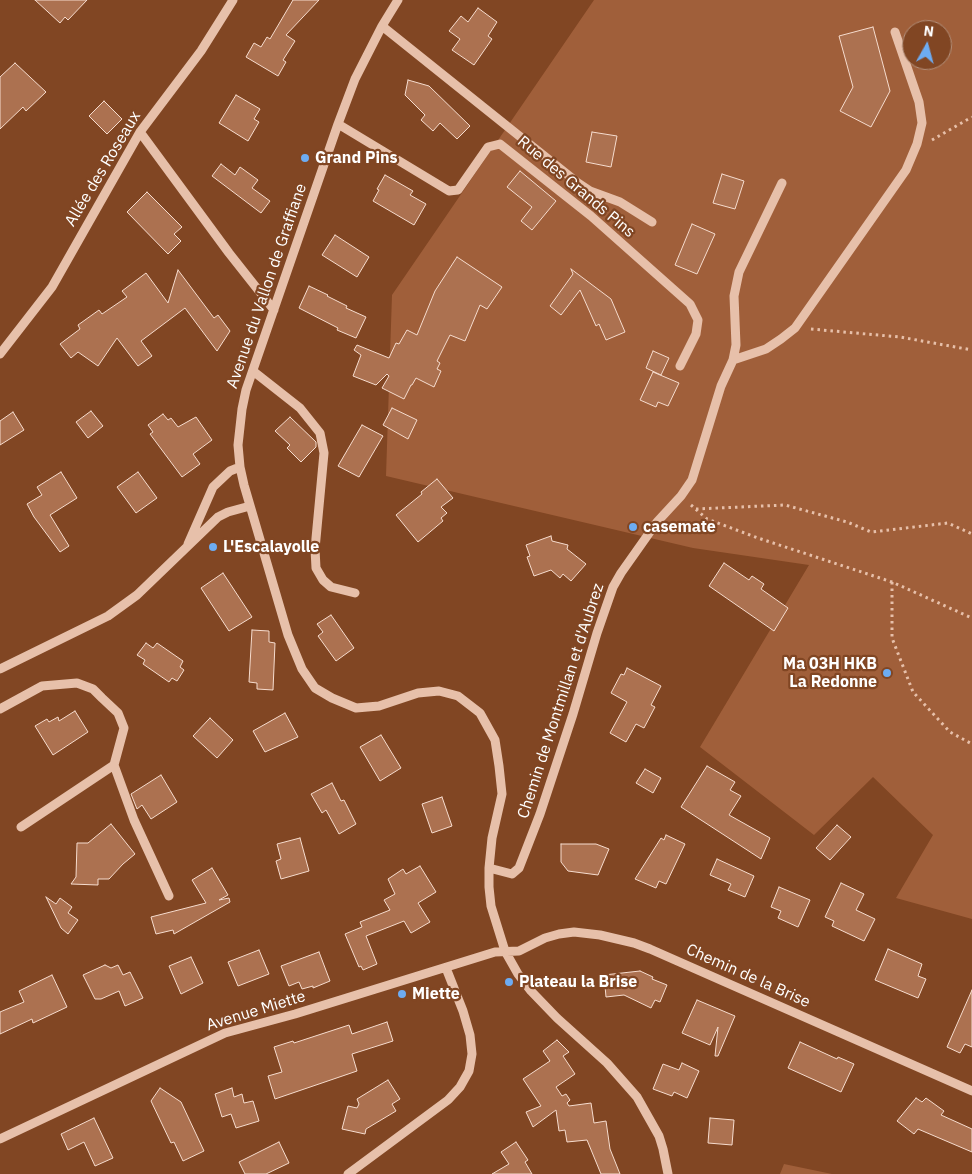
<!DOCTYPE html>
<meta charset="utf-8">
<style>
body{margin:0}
#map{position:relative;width:972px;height:1174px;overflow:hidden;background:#814623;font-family:"IBM Plex Sans",sans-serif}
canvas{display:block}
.north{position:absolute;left:902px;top:20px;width:50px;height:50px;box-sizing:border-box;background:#814623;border:1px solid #b3907b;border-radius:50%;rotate:7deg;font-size:14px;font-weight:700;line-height:20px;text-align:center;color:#fff}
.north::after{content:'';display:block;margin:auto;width:18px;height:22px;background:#6dacf2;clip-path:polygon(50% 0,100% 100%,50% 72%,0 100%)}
</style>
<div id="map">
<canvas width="972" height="1174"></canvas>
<div class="north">N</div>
</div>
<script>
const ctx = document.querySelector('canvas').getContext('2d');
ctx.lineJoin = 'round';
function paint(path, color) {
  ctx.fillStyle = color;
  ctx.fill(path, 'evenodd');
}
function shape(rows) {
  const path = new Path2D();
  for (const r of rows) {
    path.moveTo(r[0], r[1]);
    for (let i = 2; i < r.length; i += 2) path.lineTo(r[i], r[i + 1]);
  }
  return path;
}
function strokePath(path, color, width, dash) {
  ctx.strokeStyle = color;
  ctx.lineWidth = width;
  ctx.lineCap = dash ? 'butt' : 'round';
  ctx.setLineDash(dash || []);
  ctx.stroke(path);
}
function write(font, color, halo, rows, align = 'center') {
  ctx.font = font + ' "IBM Plex Sans",sans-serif';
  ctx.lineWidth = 4.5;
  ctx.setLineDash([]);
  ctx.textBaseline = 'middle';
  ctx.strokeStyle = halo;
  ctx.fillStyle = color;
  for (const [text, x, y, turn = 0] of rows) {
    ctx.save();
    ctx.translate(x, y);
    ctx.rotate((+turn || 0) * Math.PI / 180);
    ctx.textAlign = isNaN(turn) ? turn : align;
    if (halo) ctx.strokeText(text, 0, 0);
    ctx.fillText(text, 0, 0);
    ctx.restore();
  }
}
paint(shape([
 [594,0,972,0,972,919,896,898,933,835,873,777,814,835,700,747,809,565,693,548,386,476,392,295],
 [912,30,942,30,942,60,912,60],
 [784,1164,832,1174,780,1174]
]), '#a05f3a');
const building = shape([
 [35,0,87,0,68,20,65,17,60,23,35,0],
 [293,0,319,0,286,35,295,41,283,60,286,62,278,76,246,57,254,43,261,47,267,37,270,39,293,0],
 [478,8,497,22,488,36,492,39,474,65,452,50,460,39,449,31,461,16,468,22,478,8],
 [873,27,890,91,871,127,840,111,853,87,839,36,873,27],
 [15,63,46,92,26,111,23,107,0,129,0,77,15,63],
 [408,80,429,86,470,126,457,139,440,123,433,131,421,120,425,115,405,95,408,80],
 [236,95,260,109,254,119,259,122,248,141,219,123,236,95],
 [104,101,122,119,107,134,89,116,104,101],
 [592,132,617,136,611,167,586,162,592,132],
 [221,164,235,175,240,167,258,180,252,188,270,201,261,213,212,176,221,164],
 [520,171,556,201,532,230,521,221,532,207,507,187,520,171],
 [722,174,744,181,735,209,713,203,722,174],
 [385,175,413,191,410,195,426,204,414,225,373,201,379,190,377,189,385,175],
 [147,192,182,227,174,234,181,241,168,254,127,212,147,192],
 [692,224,715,234,697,274,675,265,692,224],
 [335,235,369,257,357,277,322,255,335,235],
 [457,257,502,287,487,309,480,305,465,341,450,335,437,361,440,363,437,369,441,371,434,387,416,378,412,385,411,385,404,399,382,388,389,376,387,374,376,385,353,376,361,355,354,350,357,345,389,358,396,343,399,344,407,330,417,335,435,291,457,257],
 [571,269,611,299,625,332,606,340,599,324,596,326,580,290,561,315,550,306,573,274,571,269],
 [178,270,214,318,218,315,230,331,217,351,185,308,141,341,152,356,138,366,117,338,98,366,78,352,71,358,60,344,80,329,78,325,99,310,102,314,127,297,122,291,146,273,168,303,178,270],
 [309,286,328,295,327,296,347,306,346,308,366,317,356,338,337,330,338,328,299,308,309,286],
 [653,351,669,358,661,375,646,368,653,351],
 [653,372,679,383,668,406,658,402,656,407,640,400,653,372],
 [392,408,417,420,408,439,383,425,392,408],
 [91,411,103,426,88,438,76,422,91,411],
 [13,412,24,430,0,445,0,421,13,412],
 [163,414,168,420,171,418,178,427,196,417,212,440,193,454,200,464,182,477,150,434,153,432,148,425,163,414],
 [290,417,316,442,316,447,301,462,287,448,290,445,275,431,290,417],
 [362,425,383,436,359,477,338,466,362,425],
 [61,472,77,498,50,515,69,546,60,552,34,517,27,504,42,495,37,487,61,472],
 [138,472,157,498,136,513,117,487,138,472],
 [437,479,453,498,441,507,447,513,441,518,443,521,418,542,396,515,422,494,421,492,437,479],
 [551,536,552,541,568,545,567,549,586,564,571,581,563,574,560,578,551,570,534,576,527,557,530,556,526,545,551,536],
 [724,563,749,580,752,576,764,584,761,589,788,608,774,631,709,586,724,563],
 [223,573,252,617,229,631,201,588,223,573],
 [331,615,354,648,336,661,318,636,323,632,317,624,331,615],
 [252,630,269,631,269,642,275,643,273,690,257,689,257,683,249,682,252,630],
 [146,643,153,648,157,643,183,661,180,667,184,670,177,681,172,678,169,682,143,664,145,660,137,655,146,643],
 [627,668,661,686,651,705,655,707,644,728,636,724,626,742,610,733,627,702,611,693,621,674,624,675,627,668],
 [75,711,88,732,53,755,35,726,47,719,49,722,58,717,59,721,75,711],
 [285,713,298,737,265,752,253,731,285,713],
 [210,718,233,740,217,758,193,736,210,718],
 [381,735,401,768,380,781,360,747,381,735],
 [707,766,735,782,730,790,741,796,729,815,770,838,761,859,681,807,707,766],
 [645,769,661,778,653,793,636,783,645,769],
 [161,775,177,802,151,819,142,805,137,809,131,794,161,775],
 [332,783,341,801,344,800,356,824,339,834,326,810,322,813,311,794,332,783],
 [442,797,452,826,432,833,422,804,442,797],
 [111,824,135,854,123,864,109,879,98,879,98,885,71,884,76,877,77,843,88,843,111,824],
 [837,825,851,837,830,860,816,848,837,825],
 [666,835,685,844,666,884,659,881,656,888,635,879,661,838,664,840,666,835],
 [300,838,309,871,281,879,276,861,281,859,277,844,300,838],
 [561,844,596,844,609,849,598,875,568,871,561,862,561,844],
 [717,859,754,876,745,897,728,890,731,884,710,875,717,859],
 [420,866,436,892,418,903,430,922,411,933,404,921,366,936,377,964,363,970,361,966,359,967,345,934,362,927,360,922,390,910,384,900,395,894,388,879,403,869,406,874,420,866],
 [212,868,228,895,219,900,229,898,230,902,174,934,173,930,156,934,151,917,206,903,192,880,212,868],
 [841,883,864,894,856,910,875,919,864,941,832,926,834,921,825,917,841,883],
 [779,887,810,900,798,927,778,918,781,911,771,907,779,887],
 [46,897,56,904,60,898,72,907,68,913,78,920,68,934,61,928,46,897],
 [888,949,922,964,918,976,926,979,918,998,875,980,888,949],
 [259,950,269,974,238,986,228,962,259,950],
 [319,952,330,981,313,988,313,986,302,989,299,982,289,986,281,966,319,952],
 [191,957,203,983,181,994,169,966,191,957],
 [105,965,111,968,118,965,123,975,130,972,143,998,125,1006,119,991,101,999,95,999,83,975,105,965],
 [640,971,653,977,652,979,667,985,660,1002,655,1000,651,1008,624,995,606,997,604,975,640,971],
 [52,975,67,1007,33,1023,32,1019,0,1034,0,1012,24,1002,19,991,52,975],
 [972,990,972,1047,965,1044,960,1053,947,1047,972,990],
 [697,1000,735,1016,718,1056,715,1056,718,1027,710,1045,682,1033,697,1000],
 [387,1022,393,1041,352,1054,357,1071,275,1099,268,1076,282,1072,274,1047,293,1041,294,1043,349,1025,352,1034,387,1022],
 [557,1040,569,1052,563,1056,575,1074,556,1087,562,1096,566,1094,570,1100,567,1103,569,1106,591,1103,594,1123,606,1121,610,1149,620,1174,601,1174,587,1140,567,1142,565,1130,559,1131,556,1110,533,1127,526,1112,541,1106,523,1079,550,1061,543,1051,557,1040],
 [800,1042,837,1059,838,1057,854,1064,841,1092,788,1068,800,1042],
 [682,1063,699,1071,687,1098,674,1092,672,1096,653,1089,663,1064,679,1070,682,1063],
 [388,1080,400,1099,392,1104,396,1111,366,1129,365,1134,342,1129,348,1106,357,1108,359,1104,357,1099,388,1080],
 [160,1088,181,1102,204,1151,183,1161,174,1142,171,1143,151,1101,160,1088],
 [232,1088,234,1097,242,1094,244,1103,253,1101,259,1121,236,1128,231,1114,222,1117,215,1094,232,1088],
 [916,1098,922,1102,926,1098,944,1111,941,1115,972,1129,972,1152,918,1129,914,1134,897,1121,916,1098],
 [94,1118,113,1158,95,1166,84,1142,68,1150,61,1134,94,1118],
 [710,1118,734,1120,732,1145,708,1143,710,1118],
 [279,1142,289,1163,266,1174,245,1174,239,1162,279,1142],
 [516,1142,528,1160,525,1162,532,1174,492,1174,509,1164,501,1152,516,1142]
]);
paint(building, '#ac7150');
strokePath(building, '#f6dcce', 1);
strokePath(shape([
 [932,140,972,117],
 [811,329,900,337,972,350],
 [691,505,707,519,758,538,892,582,972,618],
 [696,509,785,505,847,522,871,532,948,523,972,534],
 [892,582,892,638,913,692,950,732,972,744]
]), '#e7c0aa', 3, [2.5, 4]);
strokePath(shape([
 [398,0,382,26,355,79,338,124,246,390,242,409,238,445,240,467,244,485,288,635,302,669,315,688,332,698,356,708,379,706,418,693,439,691,458,696,480,713,495,740,499,766,502,794,492,838,489,868,489,887,491,906,505,951,518,974,531,991,557,1018,607,1063,637,1097,659,1136,663,1149,668,1174],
 [382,26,578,183,590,191,620,202,652,222],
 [338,124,449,191,458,190,488,147,500,144,591,216,690,304,698,320,696,334,680,366],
 [140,132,229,253,274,310],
 [0,354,52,287,140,132,201,51,233,0],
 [733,360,766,349,781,339,795,328,906,170,917,144,922,123,919,102,895,32],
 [253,371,300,408,320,433,324,453,315,549,316,568,323,580,331,587,355,593],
 [188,544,213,487,230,471,240,467],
 [0,669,108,616,137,595,218,517,228,512,250,506],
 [0,709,42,686,77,683,93,689,102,698,118,713,124,728,114,765,21,827],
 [114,765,134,820,169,896],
 [489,868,512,874,519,868,540,814,573,714,597,633,613,587,621,573,657,522,681,496,692,480,721,386,733,360,736,345,734,296,739,272,782,183],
 [0,1139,225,1033,295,1014,495,952,519,951,545,938,559,934,574,932,600,935,634,943,650,949,972,1091],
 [348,1174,448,1100,460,1087,469,1071,472,1054,470,1035,463,1011,446,968]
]), '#e7c0aa', 9);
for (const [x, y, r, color] of [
 [305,158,5,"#6dacf2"],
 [633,527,5,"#6dacf2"],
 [213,547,5,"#6dacf2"],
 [887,673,5,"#6dacf2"],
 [509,982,5,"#6dacf2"],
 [402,994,5,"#6dacf2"]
]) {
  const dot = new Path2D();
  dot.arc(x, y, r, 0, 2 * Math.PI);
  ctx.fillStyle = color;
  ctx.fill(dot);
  strokePath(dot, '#814623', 2);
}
write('bold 16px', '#fff', '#814623', [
 ["Grand Pins",315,158],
 ["casemate",643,527],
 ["L'Escalayolle",223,547],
 ["Ma 03H HKB",877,664,"right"],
 ["La Redonne",877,682,"right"],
 ["Plateau la Brise",519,982],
 ["Miette",412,994]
], 'left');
write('16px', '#fff', '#814623', [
 ["Allée des Roseaux",103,169,-59],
 ["Rue des Grands Pins",576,187,40],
 ["Avenue du Vallon de Graffiane",267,286,-71],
 ["Chemin de Montmillan et d'Aubrez",561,701,-72],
 ["Chemin de la Brise",748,976,24],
 ["Avenue Miette",256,1011,-17]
]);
</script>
